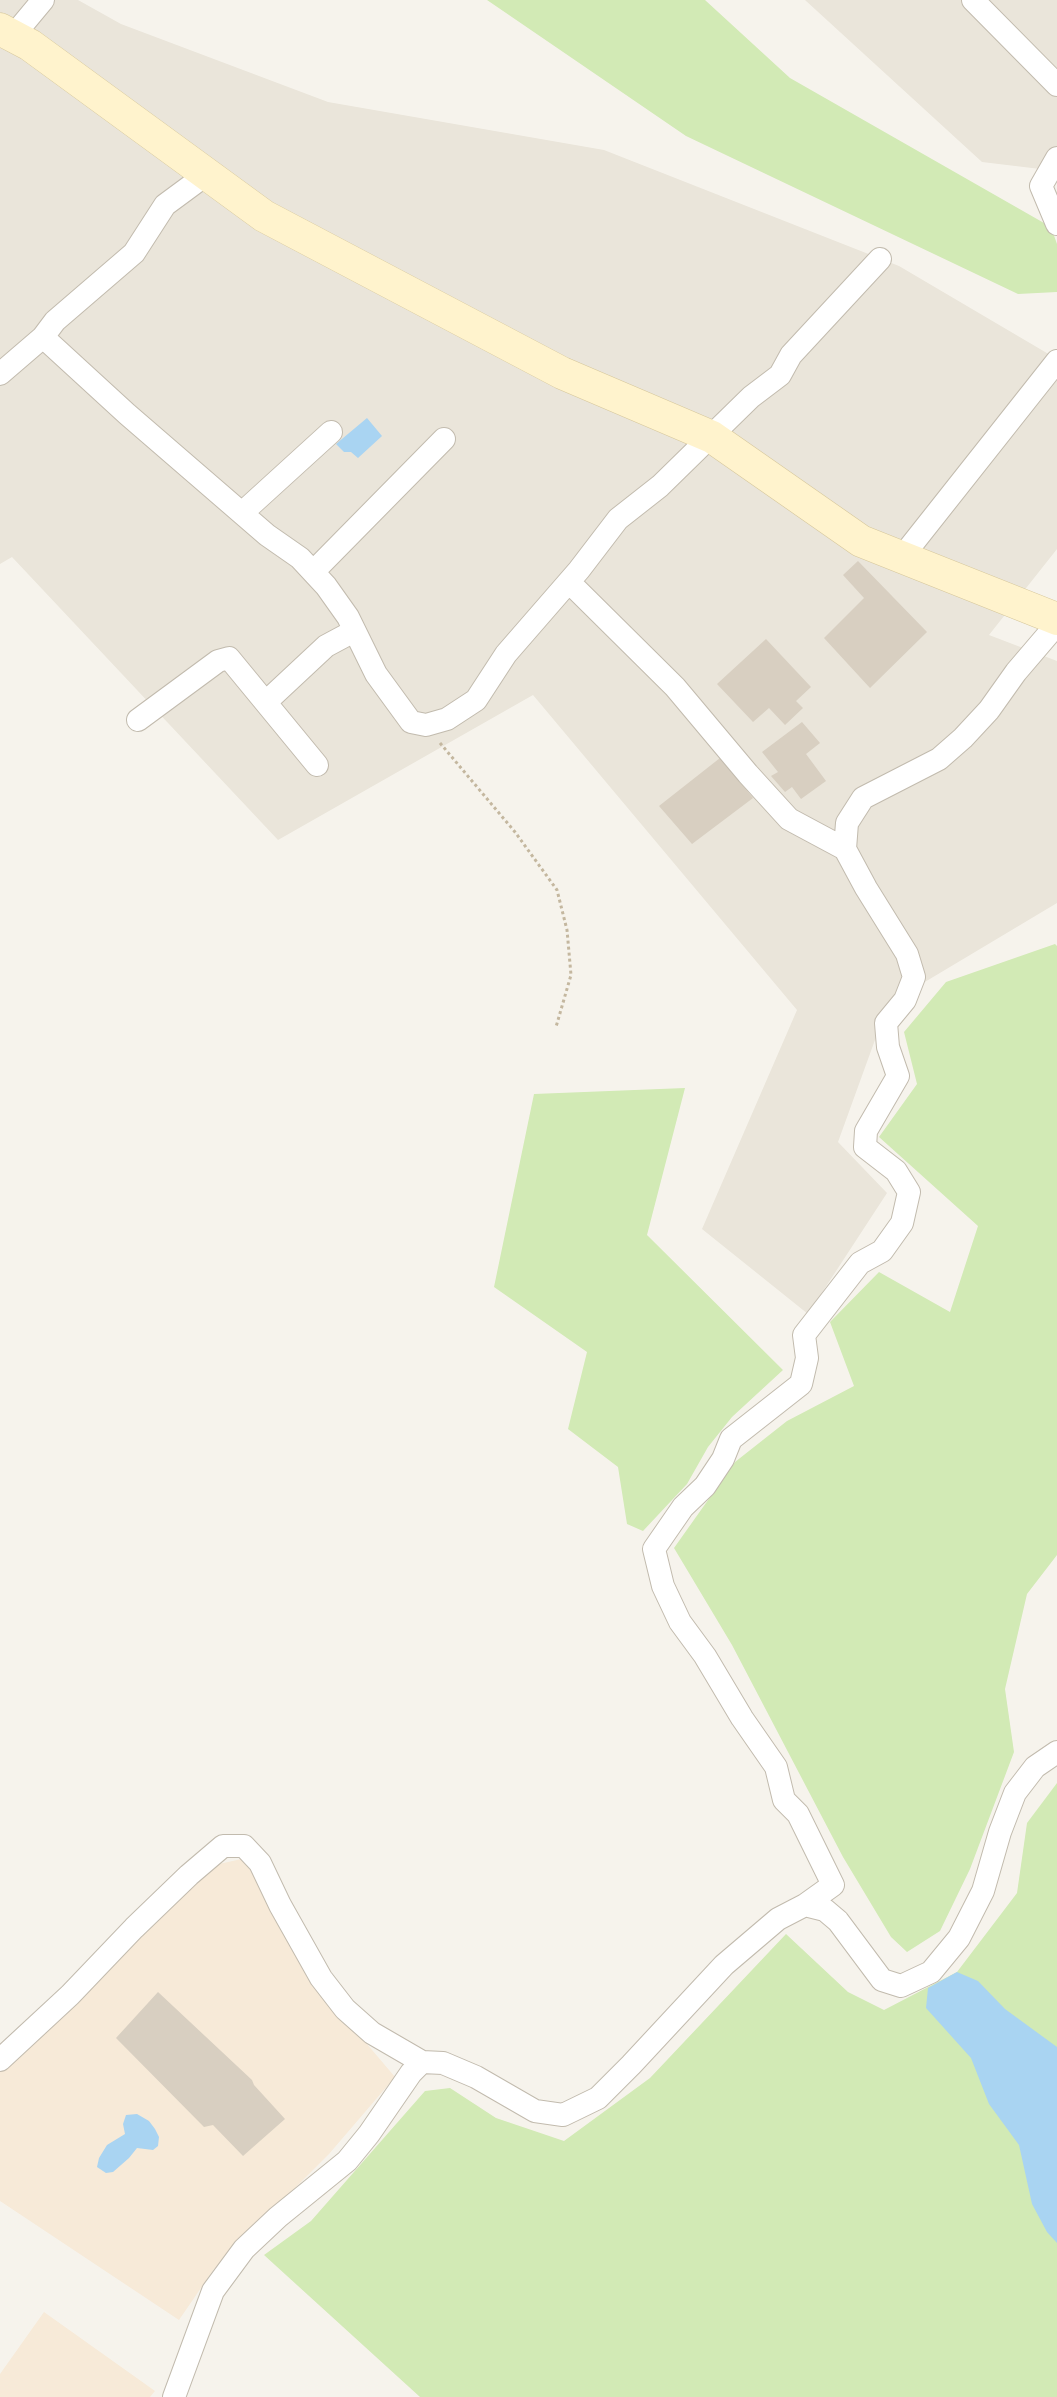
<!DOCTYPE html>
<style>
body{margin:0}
canvas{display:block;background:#f6f3ec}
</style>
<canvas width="1057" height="2397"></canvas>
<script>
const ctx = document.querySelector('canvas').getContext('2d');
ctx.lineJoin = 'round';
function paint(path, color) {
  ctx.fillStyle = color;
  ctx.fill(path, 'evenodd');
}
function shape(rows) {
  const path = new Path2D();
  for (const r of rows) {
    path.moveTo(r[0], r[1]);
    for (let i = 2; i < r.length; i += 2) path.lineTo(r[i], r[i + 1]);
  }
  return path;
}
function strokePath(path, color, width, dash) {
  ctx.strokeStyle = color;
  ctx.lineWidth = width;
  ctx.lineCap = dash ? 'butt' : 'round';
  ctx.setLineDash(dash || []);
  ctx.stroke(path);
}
paint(shape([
 [0,0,78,0,121,24,328,102,604,150,899,266,1057,359,1057,549,989,635,1057,661,1057,903,888,1004,838,1142,887,1193,808,1314,702,1229,797,1010,533,695,278,840,12,557,0,564],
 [805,0,1057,0,1057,171,982,162]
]), '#eae5da');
paint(shape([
 [246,1858,316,1984,395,2077,329,2154,214,2269,179,2320,0,2201,0,2069,210,1866],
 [44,2312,155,2391,150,2397,0,2397,0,2374]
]), '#f7ead8');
paint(shape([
 [487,0,705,0,790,78,1051,227,1057,244,1057,292,1018,294,686,136],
 [1055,944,1057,946,1057,1555,1027,1594,1005,1689,1014,1752,970,1869,940,1931,907,1952,891,1937,843,1857,732,1645,674,1548,735,1462,787,1421,854,1386,830,1322,879,1272,950,1312,978,1226,879,1137,917,1084,904,1032,946,982],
 [685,1088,647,1235,783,1370,732,1417,708,1447,687,1484,643,1531,627,1524,618,1467,568,1429,587,1352,494,1287,534,1094],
 [1057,1783,1057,2397,420,2397,264,2255,311,2221,425,2091,450,2088,496,2118,564,2141,650,2078,786,1934,848,1992,884,2010,957,1972,1017,1893,1027,1823]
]), '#d2eab5');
paint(shape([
 [367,418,382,436,358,458,351,452,344,452,336,444],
 [957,1972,978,1981,1005,2009,1057,2047,1057,2243,1047,2232,1032,2204,1019,2145,989,2104,971,2058,926,2008,928,1988],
 [137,2114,149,2121,155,2129,159,2137,158,2146,153,2150,137,2148,129,2158,113,2172,106,2173,97,2167,99,2158,107,2145,125,2134,123,2124,126,2115]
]), '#a9d4f2');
paint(shape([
 [858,561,927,632,870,688,824,638,864,598,843,575],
 [766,639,811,687,796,701,803,708,785,725,769,708,753,722,717,684],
 [802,722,820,743,806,754,826,781,801,799,792,787,785,792,771,776,778,772,762,752],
 [720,758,753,798,692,844,659,806],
 [158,1992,252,2080,254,2085,285,2119,243,2156,213,2125,204,2127,116,2038]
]), '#d8cfc1');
const street = shape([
 [973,0,1057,85],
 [13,36,43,0],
 [1057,158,1041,186,1057,224],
 [43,337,127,414,267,535,300,558,326,586,348,617,376,674,411,722,426,725,447,719,476,700,506,654,579,570,618,519,660,486,751,397,780,375,791,355,880,259],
 [0,374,43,337,55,321,134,253,165,205,207,174],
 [242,513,331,432],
 [902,557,1057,361],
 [313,572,444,439],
 [569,582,675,687,748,774,789,819,845,849],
 [266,702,326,646,354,631],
 [138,720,218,661,229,658,317,765],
 [805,1905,833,1885,798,1814,784,1800,776,1767,742,1718,705,1656,680,1622,663,1586,654,1549,683,1507,705,1486,723,1459,731,1439,801,1384,807,1358,804,1335,860,1263,882,1251,902,1223,909,1192,896,1171,865,1147,866,1131,898,1076,888,1047,886,1023,905,1000,914,977,907,954,866,888,845,849,847,823,863,798,939,759,963,738,989,710,1016,672,1057,624],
 [0,2060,70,1995,134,1928,189,1875,223,1846,244,1846,260,1863,280,1905,321,1978,345,2009,372,2033,422,2062],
 [174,2397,213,2291,244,2249,278,2217,347,2161,369,2134,411,2073,422,2062,443,2063,476,2077,535,2111,563,2115,598,2098,631,2065,724,1965,778,1919,805,1905,825,1910,838,1921,882,1980,901,1986,931,1972,959,1938,983,1891,1000,1832,1015,1793,1035,1767,1057,1752]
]);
const secondary = shape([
 [0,29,30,45,264,216,562,373,712,437,861,541,1057,619]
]);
strokePath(street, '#c2bbae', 24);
strokePath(secondary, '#d6c79b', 33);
strokePath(shape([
 [440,743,515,832,557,890,567,930,571,975,556,1027]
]), '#c4b79f', 3, [3, 3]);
strokePath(street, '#fff', 22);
strokePath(secondary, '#fff3cd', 32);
</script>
